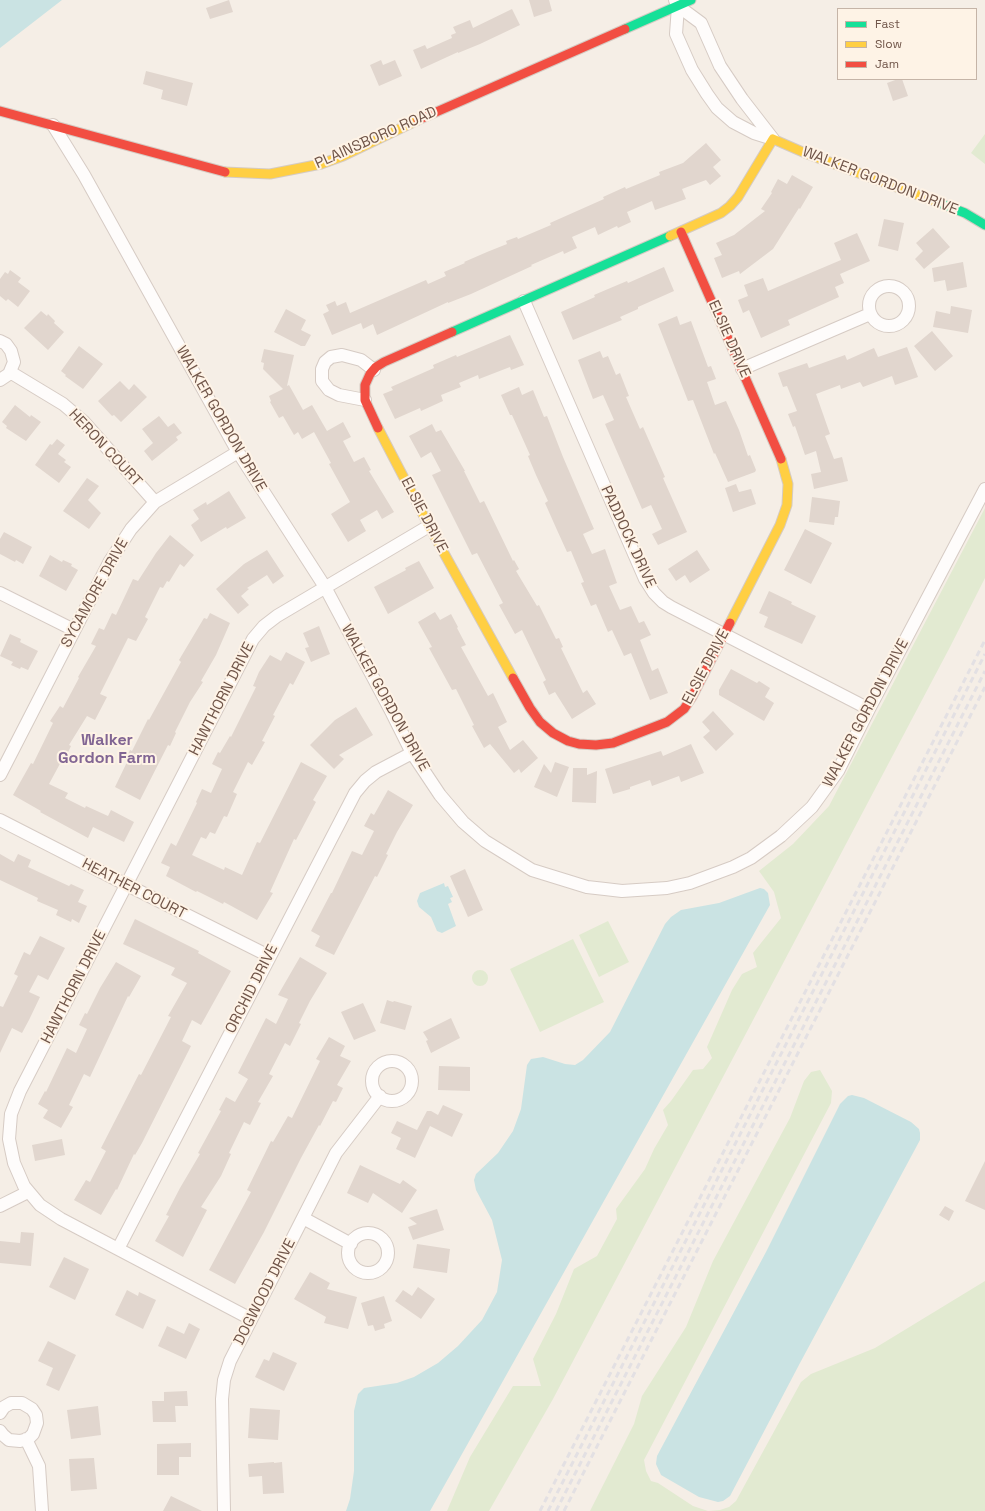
<!DOCTYPE html>
<style>
body{margin:0}
#map{position:relative;width:985px;height:1511px;overflow:hidden;background:#f5eee6;font-family:"Space Grotesk",sans-serif}
canvas{display:block}
.legend{position:absolute;left:837px;top:8px;width:140px;height:72px;box-sizing:border-box;background:#fef3e6;border:1px solid #c5b4a7;margin:0;padding:5px 7px;list-style:none;font-size:12px;color:#705549}
.legend li{display:flex;align-items:center;gap:8px;height:20px}
.legend b{width:20px;border:1px solid #c5b4a7}
</style>
<div id="map">
<canvas width="985" height="1511"></canvas>
<ul class="legend">
<li><b style="height:5px;background:#16e098"></b>Fast</li>
<li><b style="height:5px;background:#ffcf43"></b>Slow</li>
<li><b style="height:5px;background:#f24e42"></b>Jam</li>
</ul>
</div>
<script>
const ctx = document.querySelector('canvas').getContext('2d');
ctx.lineJoin = 'round';
function paint(path, color) {
  ctx.fillStyle = color;
  ctx.fill(path, 'evenodd');
}
function shape(rows) {
  const path = new Path2D();
  for (const r of rows) {
    if (r.length === 3) {
      path.moveTo(r[0] + r[2], r[1]);
      path.arc(r[0], r[1], r[2], 0, 2 * Math.PI);
      continue;
    }
    path.moveTo(r[0], r[1]);
    for (let i = 2; i < r.length; i += 2) path.lineTo(r[i], r[i + 1]);
  }
  return path;
}
function strokePath(path, color, width, dash) {
  ctx.strokeStyle = color;
  ctx.lineWidth = width;
  ctx.lineCap = dash ? 'butt' : 'round';
  ctx.setLineDash(dash || []);
  ctx.stroke(path);
}
function write(font, color, halo, rows, align = 'center') {
  ctx.font = font + ' "Space Grotesk",sans-serif';
  ctx.lineWidth = 4;
  ctx.setLineDash([]);
  ctx.textBaseline = 'middle';
  ctx.strokeStyle = halo;
  ctx.fillStyle = color;
  for (const [text, x, y, turn = 0] of rows) {
    ctx.save();
    ctx.translate(x, y);
    ctx.rotate((+turn || 0) * Math.PI / 180);
    ctx.textAlign = isNaN(turn) ? turn : align;
    if (halo) ctx.strokeText(text, 0, 0);
    ctx.fillText(text, 0, 0);
    ctx.restore();
  }
}
paint(shape([
 [985,134,985,164,971,153],
 [985,508,985,578,950,647,553,1399,489,1511,447,1511,470,1457,513,1386,541,1386,533,1359,556,1314,574,1269,597,1256,617,1219,616,1209,645,1169,654,1149,668,1125,663,1110,671,1101,693,1070,703,1069,712,1058,707,1047,732,990,742,974,757,967,753,953,781,918,774,892,759,871,793,844,829,806],
 [608,921,629,962,599,977,579,935],
 [573,939,604,1002,540,1032,510,969],
 [480,978,8],
 [820,1070,832,1091,831,1103,644,1460,646,1471,651,1481,658,1483,693,1506,708,1511,720,1510,729,1507,736,1501,801,1382,811,1374,875,1348,985,1281,985,1511,590,1511,634,1424,642,1396,686,1327,713,1261,790,1118,804,1081,811,1072]
]), '#e2ead1');
paint(shape([
 [0,0,62,0,0,48],
 [444,883,445,887,448,886,453,897,450,898,452,902,448,904,456,926,442,933,437,931,431,917,419,907,417,901,420,893],
 [760,888,764,889,768,893,770,905,430,1511,346,1511,350,1499,354,1471,354,1411,358,1394,364,1388,397,1383,414,1377,438,1363,458,1346,482,1320,497,1292,502,1260,492,1220,476,1190,474,1180,476,1174,498,1153,513,1131,521,1109,527,1065,531,1059,543,1057,565,1064,575,1065,583,1060,610,1032,665,924,671,917,681,910,719,903],
 [852,1095,864,1098,911,1122,919,1129,920,1133,920,1140,800,1363,730,1496,723,1501,718,1502,699,1497,661,1475,656,1464,657,1456,766,1252,840,1104,848,1096]
]), '#cae3e3');
paint(shape([
 [229,0,233,12,210,19,206,8],
 [529,0,549,0,552,11,534,17],
 [512,9,520,25,480,44,458,53,458,52,421,69,413,50,425,45,427,49,452,38,451,35,456,33,453,27,470,20,473,28],
 [381,60,383,65,395,60,402,76,379,86,370,65],
 [146,71,193,83,187,106,161,99,163,90,143,84],
 [898,79,902,79,908,96,893,101,887,83],
 [706,143,721,160,713,167,721,176,710,185,706,180,682,189,686,199,655,210,652,201,627,212,631,222,618,228,617,226,598,235,595,227,572,237,577,248,564,254,563,251,531,265,532,266,471,294,448,303,448,302,377,335,373,324,363,329,361,323,332,335,323,314,329,311,326,305,335,301,337,306,346,302,350,313,426,280,428,284,446,276,444,272,465,263,464,262,487,252,507,244,506,241,517,237,518,239,551,225,550,223,604,199,603,197,625,187,626,189,660,175,659,172,683,163],
 [792,175,813,187,800,209,799,208,773,249,740,274,739,271,722,278,714,258,722,255,716,243,734,235,765,211,761,209,772,193,771,192,778,179,787,184],
 [884,219,904,223,898,251,878,246],
 [933,228,950,247,924,269,915,259,923,251,916,243],
 [857,233,870,261,840,274,844,283,835,287,839,297,788,320,790,325,761,338,749,310,743,313,738,300,748,296,744,285,763,278,768,291,841,260,834,243],
 [963,262,967,287,947,291,945,280,934,282,932,268],
 [664,267,674,291,638,307,638,309,620,317,622,320,573,340,561,312,595,297,594,295,608,289,627,281,628,283],
 [10,270,21,278,18,282,30,291,18,307,8,299,6,301,0,296,0,279,5,272,8,274],
 [951,306,972,310,968,333,933,327,936,311,950,314],
 [286,309,306,320,301,330,311,335,305,346,301,346,274,332],
 [41,311,47,316,48,314,55,321,54,323,64,332,48,350,24,328],
 [677,316,680,325,691,321,708,367,711,366,716,379,707,382,715,405,726,401,739,430,748,456,750,455,756,470,755,472,728,482,715,453,714,454,693,400,688,401,658,324],
 [932,331,953,356,935,371,914,346],
 [510,335,524,365,511,370,510,367,479,379,478,375,459,383,461,387,441,395,443,401,421,411,420,408,395,419,383,394,393,390,391,387,434,368,433,365,456,355,457,357],
 [79,346,103,364,83,389,65,376,66,375,61,371],
 [907,347,918,377,895,385,892,376,863,387,860,382,841,389,840,385,816,394,830,434,825,436,834,459,842,457,848,481,814,489,811,474,821,472,816,451,805,455,795,426,793,427,788,414,797,411,787,386,783,387,778,373,807,363,809,368,845,355,847,360,874,348,878,357],
 [264,349,294,355,287,386,289,385,303,410,312,405,327,431,343,422,351,437,343,441,354,462,364,457,371,470,369,471,394,512,382,519,377,510,360,520,366,531,348,542,331,514,350,502,329,464,331,463,314,432,302,439,298,432,294,435,283,416,279,418,270,402,271,401,269,396,283,389,263,369,264,363,261,362],
 [600,351,603,358,608,356,616,375,620,373,629,396,626,397,640,429,643,427,665,477,663,478,687,532,658,545,652,534,662,529,651,505,642,509,605,424,614,420,603,395,593,399,578,360],
 [120,381,129,390,134,384,147,397,121,422,114,415,112,416,98,401],
 [519,387,522,395,533,390,544,417,547,416,563,457,594,529,583,534,592,554,605,549,617,583,609,586,620,610,631,606,639,623,644,621,651,635,640,640,652,671,658,668,668,693,650,700,631,653,624,656,612,630,608,632,596,604,591,606,581,583,584,582,571,551,567,552,557,530,545,503,548,501,536,475,528,456,530,455,512,415,510,415,501,395],
 [15,405,30,417,31,415,41,422,26,441,6,428,7,426,2,422],
 [159,416,168,427,174,423,182,433,176,437,178,440,152,461,144,451,153,443,142,429],
 [432,424,436,432,441,430,465,471,464,471,480,503,484,501,513,561,514,560,519,569,516,571,537,606,539,605,556,639,559,638,563,647,561,648,583,693,587,690,596,704,572,719,555,692,549,695,543,682,546,680,522,630,515,634,499,605,503,603,477,553,472,555,432,475,441,471,431,452,421,458,409,436],
 [57,439,65,445,58,454,66,460,64,462,71,467,59,483,35,465,50,444,52,445],
 [87,478,99,486,88,500,101,513,89,529,63,511],
 [736,484,739,492,751,489,756,504,733,512,725,488],
 [229,491,246,518,227,529,226,527,201,542,191,525,199,519,193,510,206,502,207,505],
 [812,497,840,501,838,517,835,517,834,525,809,522],
 [805,529,832,543,811,584,784,570],
 [4,532,32,547,23,564,16,560,15,562,0,554,0,539],
 [170,535,194,555,184,567,180,564,169,582,167,581,163,588,160,587,145,617,148,619,136,641,128,638,100,694,107,697,95,720,87,716,69,745,71,746,64,761,62,760,49,784,68,793,65,798,85,808,86,806,108,816,111,810,134,822,124,842,93,827,88,838,40,812,41,811,13,795,31,763,33,764,53,723,50,721,60,706,63,708,79,678,78,677,96,646,91,644,99,628,104,630,112,613,116,615,133,579,138,581,156,553],
 [267,550,284,576,273,584,267,575,247,588,249,589,241,596,249,605,238,614,216,589,244,564],
 [697,550,710,570,690,583,685,575,676,581,668,569],
 [50,555,62,562,63,560,72,564,71,566,78,570,66,591,39,576],
 [419,561,434,588,388,614,374,587,406,570,405,568],
 [769,591,792,602,791,604,816,616,802,644,764,627,768,617,759,613],
 [435,612,440,620,451,614,458,627,457,628,466,645,461,647,488,696,493,693,507,722,498,727,510,750,523,740,538,758,521,773,519,769,514,773,490,744,484,748,472,726,474,725,456,689,452,690,429,648,432,647,418,622],
 [210,613,230,623,216,655,201,681,203,682,190,702,175,732,176,733,170,746,168,745,140,800,115,787,128,760,125,759,130,750,132,751,148,719,149,720,181,662,179,660,204,618,207,619],
 [319,626,330,654,311,662,305,648,309,647,303,633],
 [10,634,21,639,20,642,38,651,28,670,21,667,20,669,11,665,13,662,0,656],
 [286,652,305,662,293,685,290,683,273,715,275,716,262,741,265,742,252,765,248,762,233,792,237,794,227,817,224,816,215,834,210,832,206,839,201,837,192,855,224,870,225,867,242,875,257,842,260,843,301,762,327,776,313,800,316,802,296,840,294,839,270,892,273,893,257,920,224,902,223,904,197,891,196,892,166,876,170,867,161,863,171,843,176,846,197,803,196,802,202,789,211,793,222,769,212,764,218,752,220,753,230,736,231,737,256,687,253,686,259,672,270,655,281,661],
 [731,669,757,683,759,681,770,688,765,697,774,703,764,721,719,695,719,690],
 [356,707,373,735,339,755,344,759,334,769,310,745,335,720],
 [713,711,734,734,716,751,703,737,710,731,702,722],
 [691,744,704,773,681,782,679,776,652,786,650,780,630,787,630,789,613,794,605,769,661,751,663,756],
 [555,762,569,767,557,797,534,787,544,764,551,773],
 [573,768,587,768,587,775,597,771,596,803,572,802],
 [388,790,413,805,397,832,386,854,388,855,377,877,375,876,334,955,315,946,320,936,311,931,331,893,332,893,352,851,362,855,374,831,364,826,371,813,374,815],
 [0,854,14,862,18,854,31,860,28,867,69,886,71,884,84,890,78,902,87,906,79,923,72,919,71,922,56,915,58,910,37,901,38,898,0,880],
 [465,869,483,910,468,917,450,876],
 [135,919,199,951,198,953,231,971,201,1025,192,1020,182,1041,191,1046,142,1143,135,1155,134,1154,117,1190,116,1189,101,1215,74,1200,86,1180,90,1182,106,1151,101,1148,139,1074,141,1075,171,1017,168,1016,187,983,171,975,175,968,123,944],
 [40,936,65,948,48,980,38,975,29,992,40,997,29,1020,22,1033,12,1028,0,1053,0,1006,3,1007,18,976,14,974,24,952,30,955],
 [300,957,327,973,310,1001,299,1023,301,1024,290,1046,285,1043,269,1074,273,1076,258,1102,261,1103,250,1125,244,1122,229,1153,231,1154,221,1176,201,1207,207,1210,183,1257,155,1241,169,1216,166,1215,180,1188,200,1154,198,1153,221,1111,219,1110,226,1097,235,1102,248,1079,238,1073,266,1018,276,1024,288,999,278,995],
 [116,962,141,976,129,997,128,996,90,1077,84,1074,69,1105,73,1107,61,1128,43,1118,48,1110,38,1104,45,1091,46,1092,67,1048,76,1053,87,1029,79,1025,85,1013,87,1014,100,988],
 [387,1000,393,1002,394,1001,412,1006,405,1030,380,1023],
 [363,1003,376,1031,354,1040,341,1012],
 [451,1018,460,1038,431,1053,426,1041,428,1040,423,1032],
 [329,1037,345,1046,340,1056,351,1061,337,1085,343,1088,336,1102,333,1101,320,1126,319,1125,301,1158,264,1232,235,1284,209,1270,251,1192,247,1190,271,1141,273,1142,288,1116,292,1118,320,1061,316,1059],
 [439,1066,470,1067,470,1091,438,1090],
 [443,1105,463,1114,452,1137,430,1126,415,1158,396,1149,401,1138,391,1133,397,1121,417,1130,427,1111,431,1111,438,1115],
 [62,1139,65,1155,35,1161,32,1145],
 [985,1161,985,1210,965,1201],
 [360,1165,400,1184,403,1180,417,1190,402,1213,373,1193,368,1203,347,1193],
 [945,1206,954,1211,949,1221,939,1215],
 [437,1209,444,1230,413,1240,408,1227,417,1224,409,1218],
 [21,1232,34,1233,31,1266,0,1263,0,1241,20,1243],
 [417,1244,450,1249,447,1273,413,1268],
 [64,1257,89,1269,75,1300,49,1287],
 [310,1272,330,1283,327,1289,357,1297,348,1329,324,1323,326,1317,294,1299],
 [418,1287,435,1299,421,1319,395,1301,403,1290,412,1296],
 [127,1290,138,1296,139,1292,156,1300,143,1329,115,1315],
 [384,1296,392,1321,384,1324,385,1328,375,1331,373,1325,368,1326,361,1303],
 [189,1323,200,1329,186,1359,158,1346,167,1326,184,1334],
 [48,1341,76,1355,59,1391,46,1385,53,1368,38,1361],
 [273,1352,297,1363,284,1391,255,1377,264,1359,269,1361],
 [187,1391,188,1406,175,1406,176,1422,153,1422,152,1401,164,1401,164,1392],
 [98,1406,101,1435,71,1439,67,1410],
 [250,1408,280,1410,278,1440,248,1438],
 [191,1443,191,1457,179,1457,179,1475,157,1475,157,1444],
 [94,1458,97,1489,71,1491,69,1459],
 [274,1462,274,1463,282,1462,284,1493,263,1494,262,1476,249,1477,248,1464],
 [171,1496,202,1511,163,1511]
]), '#e1d6ce');
const street = shape([
 [675,0,678,6,676,34,692,70,707,94,717,108,733,122,754,133,773,139,742,99,720,66,701,23,678,6],
 [53,125,84,175,238,452,325,587,392,713,412,753,440,795,463,822,485,841,532,870,587,887,605,889,622,891,667,888,690,883,733,867,751,858,781,836,812,807,838,771,869,709,985,489],
 [889,306,20],
 [524,301,645,579,654,593,663,602,671,607,869,709],
 [0,341,6,344,11,351,14,362,9,374,0,380],
 [742,369,870,314],
 [10,372,63,404,83,421,155,502],
 [365,400,339,395,329,390,322,381,322,369,325,362,331,357,342,355,361,360,374,370],
 [0,593,74,630],
 [0,775,110,561,131,529,155,502,238,452],
 [0,820,127,885,269,956],
 [392,1081,20],
 [0,1206,28,1192],
 [303,1218,351,1244],
 [368,1253,20],
 [118,1249,355,793,365,781,376,772,412,753],
 [251,1319,61,1219,40,1205,24,1186,14,1163,9,1139,11,1114,20,1091,253,639,264,626,277,616,429,526],
 [0,1413,4,1407,11,1403,22,1403,32,1409,36,1415,37,1423,33,1434,28,1439,20,1441,9,1440,3,1435,0,1431],
 [26,1439,39,1466,42,1511],
 [224,1511,222,1399,224,1380,230,1361,336,1153,380,1096]
]);
const fast = shape([
 [625,29,691,0],
 [937,202,965,213,985,225],
 [452,332,670,236]
]);
const slow = shape([
 [225,172,270,174,321,164,343,156,418,120],
 [670,236,721,213,730,206,738,197,773,139,805,153,937,202],
 [378,428,429,526,513,678],
 [730,623,780,525,787,505,788,484,781,459]
]);
const jam = shape([
 [0,111,225,172],
 [418,120,625,29],
 [681,232,781,459],
 [378,428,365,400,365,385,370,374,376,367,384,362,452,332],
 [513,678,530,708,540,722,553,733,568,741,579,744,596,745,613,743,667,722,684,709,692,697,730,623]
]);
strokePath(street, '#d6cbc4', 14);
strokePath(fast, '#d5cbc3', 11);
strokePath(slow, '#d5cbc3', 11);
strokePath(jam, '#d5cbc3', 11);
strokePath(street, '#fefcfb', 12);
strokePath(fast, '#16e098', 9);
strokePath(slow, '#ffcf43', 9);
strokePath(jam, '#f24e42', 9);
strokePath(shape([
 [540,1511,985,640],
 [548,1511,985,654],
 [556,1511,985,671],
 [564,1511,985,687]
]), '#e3e0e3', 3, [6, 4]);
write('15px', '#705549', '#fef3e6', [
 ["PLAINSBORO ROAD",376,138,-24],
 ["WALKER GORDON DRIVE",880,181,21],
 ["ELSIE DRIVE",729,339,66],
 ["WALKER GORDON DRIVE",221,419,60],
 ["HERON COURT",105,448,47],
 ["ELSIE DRIVE",424,515,62],
 ["PADDOCK DRIVE",628,537,65],
 ["SYCAMORE DRIVE",95,593,-61],
 ["ELSIE DRIVE",706,667,-62],
 ["WALKER GORDON DRIVE",385,698,61],
 ["HAWTHORN DRIVE",222,699,-63],
 ["WALKER GORDON DRIVE",866,713,-62],
 ["HEATHER COURT",134,889,27],
 ["HAWTHORN DRIVE",74,987,-63],
 ["ORCHID DRIVE",252,989,-63],
 ["DOGWOOD DRIVE",265,1292,-63]
]);
write('bold 16px', '#816593', '#fef3e6', [
 ["Walker",107,741],
 ["Gordon Farm",107,759]
]);
</script>
